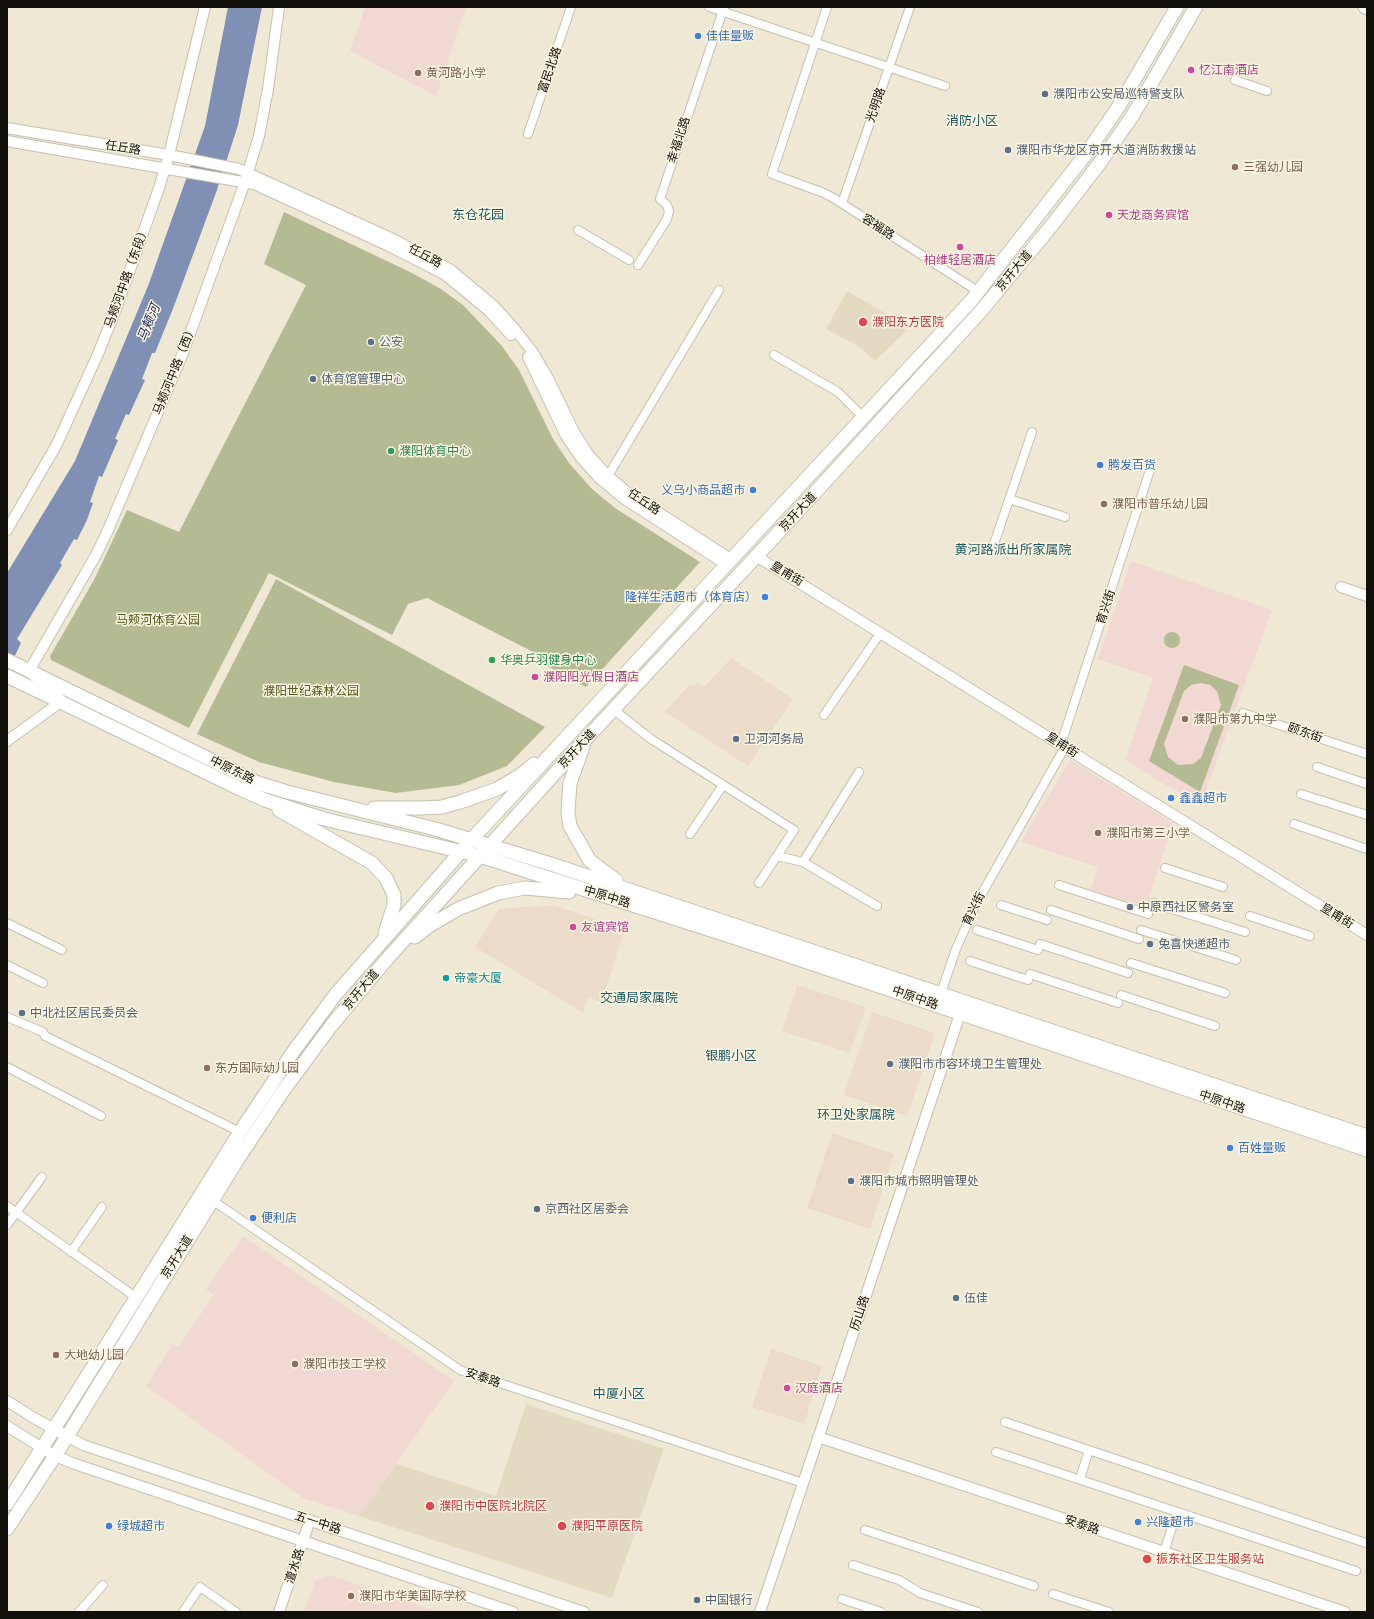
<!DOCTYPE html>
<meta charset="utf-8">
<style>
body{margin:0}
#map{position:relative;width:1374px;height:1619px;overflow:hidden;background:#eee8d5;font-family:Cabin,sans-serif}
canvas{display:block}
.frame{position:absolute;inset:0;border:8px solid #12100a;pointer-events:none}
</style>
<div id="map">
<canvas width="1374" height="1619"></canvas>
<div class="frame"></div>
</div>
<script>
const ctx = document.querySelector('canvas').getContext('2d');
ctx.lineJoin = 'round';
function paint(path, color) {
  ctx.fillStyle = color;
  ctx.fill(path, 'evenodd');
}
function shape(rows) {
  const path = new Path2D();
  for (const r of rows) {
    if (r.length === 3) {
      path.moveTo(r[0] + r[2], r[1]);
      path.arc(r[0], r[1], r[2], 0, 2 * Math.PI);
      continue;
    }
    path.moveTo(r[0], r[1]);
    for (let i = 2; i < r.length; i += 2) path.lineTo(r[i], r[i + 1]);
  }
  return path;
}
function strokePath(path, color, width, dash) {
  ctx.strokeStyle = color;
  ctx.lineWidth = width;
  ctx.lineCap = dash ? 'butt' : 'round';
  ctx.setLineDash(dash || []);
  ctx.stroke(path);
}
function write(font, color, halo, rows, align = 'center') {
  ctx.font = font + ' Cabin,"Noto Sans SC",sans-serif';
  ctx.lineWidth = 3;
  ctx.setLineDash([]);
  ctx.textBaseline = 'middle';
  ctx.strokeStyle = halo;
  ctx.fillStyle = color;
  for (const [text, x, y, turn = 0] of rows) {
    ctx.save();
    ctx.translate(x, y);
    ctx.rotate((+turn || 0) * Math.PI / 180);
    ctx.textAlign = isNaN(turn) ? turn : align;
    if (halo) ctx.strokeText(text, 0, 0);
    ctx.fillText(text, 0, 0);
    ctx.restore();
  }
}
paint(shape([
 [731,658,793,699,748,766,665,712,690,684,693,686,697,682,704,687],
 [553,905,625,929,601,1002,588,998,583,1013,475,947,499,909],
 [797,985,866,1007,850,1053,782,1031],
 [872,1012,935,1033,907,1116,844,1095],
 [832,1133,894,1154,870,1229,807,1208],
 [771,1349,822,1366,804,1424,752,1407]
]), '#eddbca');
paint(shape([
 [847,291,890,316,906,331,875,361,860,347,826,329],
 [526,1404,664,1449,612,1598,359,1516,396,1464,496,1496]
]), '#e3dbc1');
paint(shape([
 [365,7,466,7,436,96,350,51],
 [1131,561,1272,610,1200,806,1125,760,1153,678,1098,659],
 [1070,760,1173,823,1146,907,1091,890,1098,867,1021,842],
 [243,1236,454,1381,359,1516,303,1498,146,1386,173,1344,178,1347,214,1295,206,1289],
 [329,1575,440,1612,304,1612,315,1581]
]), '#f2d8d3');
paint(shape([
 [284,212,412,273,441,289,463,305,502,346,519,370,553,439,569,463,592,489,615,508,700,562,586,687,542,663,545,658,427,598,408,604,392,635,269,573,189,728,51,660,50,656,94,580,127,510,179,532,306,285,264,264],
 [276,579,545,727,507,766,459,785,396,793,334,782,259,762,197,734],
 [1172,640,8],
 [1184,665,1239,685,1200,792,1149,761],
 [1201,683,1210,685,1217,691,1221,705,1201,758,1193,764,1178,765,1168,757,1164,744,1184,691,1191,685]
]), '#b4bb92');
paint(shape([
 [228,7,262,7,238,125,217,190,174,306,155,353,152,353,142,379,145,380,129,415,126,414,115,439,118,440,102,477,99,476,90,502,93,503,87,520,77,540,74,539,60,563,62,565,17,639,21,643,7,672,7,573,75,461,148,286,205,126]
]), '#7f90b4');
const minor = shape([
 [709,7,945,86],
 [827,7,772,174,824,193,835,199,979,292],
 [1235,80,1267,91],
 [528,134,571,7],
 [842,203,910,7],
 [578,230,629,260],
 [638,265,667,219,669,211,667,205,660,199,724,7],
 [774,355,838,392,864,418],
 [608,476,719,290],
 [1009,499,1065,517],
 [993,547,1032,432],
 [614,710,651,739,794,830,759,883],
 [1243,713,1367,754],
 [824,715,881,632],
 [1061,744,1150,470],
 [1317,767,1367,784],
 [1301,794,1367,815],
 [1294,824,1367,849],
 [690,834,723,785],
 [777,856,803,862,877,906],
 [803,862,859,772],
 [1165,868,1223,887],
 [1059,885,1148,914],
 [1153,903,1245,932],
 [1001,905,1047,920],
 [1051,910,1139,939],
 [1250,916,1310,936],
 [7,923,62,950],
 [977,930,1038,950],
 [1141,930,1236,960],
 [1040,944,1128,973],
 [970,961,1028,980],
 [1131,963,1225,993],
 [7,965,43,983],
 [1030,974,1118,1003],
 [941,993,956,949,976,904,1065,747],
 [1121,995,1215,1026],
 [7,1017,43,1032,45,1036,240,1132],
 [7,1067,101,1116],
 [209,1198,460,1370,803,1483],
 [7,1206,137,1298],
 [7,1225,42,1177],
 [71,1252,102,1207],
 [1005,1422,1366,1543],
 [996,1452,1356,1571],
 [1080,1479,1089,1450],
 [865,1530,1034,1586],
 [1164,1552,1177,1512],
 [853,1565,899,1580,920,1593,978,1612],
 [1053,1594,1109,1612],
 [842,1599,881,1612],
 [79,1612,103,1585],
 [183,1612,200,1587,236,1612]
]);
const tertiary = shape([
 [7,128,169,155,239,169,393,239,451,270,493,305,513,327,532,351,548,378,574,432,588,454,606,474,627,492,732,560],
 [7,141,254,184,389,246,444,274,489,311,511,335],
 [528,357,566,436,581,458,599,478,623,498,727,565],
 [7,530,56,446,98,354,116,309,159,188,169,155,205,7],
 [756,556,1367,935],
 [1341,587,1367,596],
 [7,741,62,701,29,671,96,555,108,530,183,353,245,182,259,136,268,89,279,7],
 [7,1401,34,1418,83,1445,584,1612],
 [7,1426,55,1456,75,1464,513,1612],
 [818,1437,1345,1612],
 [279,1612,310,1520],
 [760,1612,960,1014]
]);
const primary = shape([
 [1365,7,1367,8],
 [7,660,258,783,287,792,439,830,554,865,1367,1136],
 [7,676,238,788,265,800,324,819,480,856,736,938,1367,1150],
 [583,747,570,783,568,812,570,826,590,861,616,880],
 [374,808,421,808,442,807,460,802,497,789,519,776,534,764],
 [279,810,372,863,386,878,394,895,394,905,385,933],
 [415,937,429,926,458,909,498,893,525,888,569,892],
 [7,1504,240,1132,293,1052,336,994,472,839,971,301,1086,154,1119,106,1177,7],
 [7,1529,55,1456,236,1162,283,1091,331,1026,387,959,586,739,790,520,981,311,1053,224,1099,164,1133,115,1196,7]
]);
strokePath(minor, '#c6c1ae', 10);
strokePath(tertiary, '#c6c1ae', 12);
strokePath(primary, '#c6c1ae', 15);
strokePath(minor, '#fff', 8);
strokePath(tertiary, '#fff', 10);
strokePath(primary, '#fff', 13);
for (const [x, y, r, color] of [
 [698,36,4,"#3f7fe0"],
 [1191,70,4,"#d1479c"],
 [418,73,4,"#8d6e63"],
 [1045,94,4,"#5c6f8a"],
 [1008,150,4,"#5c6f8a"],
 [1235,167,4,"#8d6e63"],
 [1109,215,4,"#d1479c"],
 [960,247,4,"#d1479c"],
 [863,322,5,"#e0444e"],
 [371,342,4,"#5c6f8a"],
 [313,379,4,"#5c6f8a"],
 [391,451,4,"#2e9e5b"],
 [1100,465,4,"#3f7fe0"],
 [753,490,4,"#3f7fe0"],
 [1104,504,4,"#8d6e63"],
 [765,597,4,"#3f7fe0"],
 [492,660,4,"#2e9e5b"],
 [535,677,4,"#d1479c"],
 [1185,719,4,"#8d6e63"],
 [736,739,4,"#5c6f8a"],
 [1171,798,4,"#3f7fe0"],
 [1098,833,4,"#8d6e63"],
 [1130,907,4,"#5c6f8a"],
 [573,927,4,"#d1479c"],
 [1150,944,4,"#5c6f8a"],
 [446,978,4,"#0f9aa8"],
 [22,1013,4,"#5c6f8a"],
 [890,1064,4,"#5c6f8a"],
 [207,1068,4,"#8d6e63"],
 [1230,1148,4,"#3f7fe0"],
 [851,1181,4,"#5c6f8a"],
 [537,1209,4,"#5c6f8a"],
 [253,1218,4,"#3f7fe0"],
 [956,1298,4,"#5c6f8a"],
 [56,1355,4,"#8d6e63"],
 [295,1364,4,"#8d6e63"],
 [787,1388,4,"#d1479c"],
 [430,1506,5,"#e0444e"],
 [1138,1522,4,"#3f7fe0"],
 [109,1526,4,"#3f7fe0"],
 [562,1526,5,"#e0444e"],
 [1147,1559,5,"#e0444e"],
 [351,1596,4,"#8d6e63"],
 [697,1600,4,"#5c6f8a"]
]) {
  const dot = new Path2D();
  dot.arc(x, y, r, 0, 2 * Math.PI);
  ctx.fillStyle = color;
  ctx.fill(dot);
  strokePath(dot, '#fbf6e2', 1.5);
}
write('12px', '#366cbe', '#fbf6e2', [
 ["佳佳量贩",706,36],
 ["腾发百货",1108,465],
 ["义乌小商品超市",745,490,"right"],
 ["隆祥生活超市（体育店）",757,597,"right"],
 ["鑫鑫超市",1179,798],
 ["百姓量贩",1238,1148],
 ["便利店",261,1218],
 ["兴隆超市",1146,1522],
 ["绿城超市",117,1526]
], 'left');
write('12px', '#12100a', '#fbf6e2', [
 ["富民北路",550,70,-71],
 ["光明路",876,105,-71],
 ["幸福北路",679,140,-72],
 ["任丘路",123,148,9],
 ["容福路",878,227,33],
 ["任丘路",425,256,28],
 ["京开大道",1014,271,-50],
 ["马颊河中路（东段）",127,277,-70],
 ["马颊河中路（西）",175,370,-68],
 ["任丘路",644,502,34],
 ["京开大道",798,512,-47],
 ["皇甫街",787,574,31],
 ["育兴街",1106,607,-72],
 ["颐东街",1305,733,19],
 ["皇甫街",1062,745,33],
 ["京开大道",577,749,-47],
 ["中原东路",232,770,26],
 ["中原中路",607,897,17],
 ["育兴街",974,909,-64],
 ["皇甫街",1337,916,32],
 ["京开大道",361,990,-50],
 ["中原中路",915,998,19],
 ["中原中路",1222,1102,19],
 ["京开大道",177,1257,-58],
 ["历山路",860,1313,-72],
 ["安泰路",483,1378,19],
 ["五一中路",318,1523,18],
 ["安泰路",1082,1525,18],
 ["澶水路",295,1566,-72]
]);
write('12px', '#b23c85', '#fbf6e2', [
 ["忆江南酒店",1199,70],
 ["天龙商务宾馆",1117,215],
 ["柏维轻居酒店",960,260,"center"],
 ["濮阳阳光假日酒店",543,677],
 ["友谊宾馆",581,927],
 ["汉庭酒店",795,1388]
], 'left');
write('12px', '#785e54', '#fbf6e2', [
 ["黄河路小学",426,73],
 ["三强幼儿园",1243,167],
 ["濮阳市普乐幼儿园",1112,504],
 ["濮阳市第九中学",1193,719],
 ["濮阳市第三小学",1106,833],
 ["东方国际幼儿园",215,1068],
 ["大地幼儿园",64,1355],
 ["濮阳市技工学校",303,1364],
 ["濮阳市华美国际学校",359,1596]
], 'left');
write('12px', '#4e5e75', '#fbf6e2', [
 ["濮阳市公安局巡特警支队",1053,94],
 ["濮阳市华龙区京开大道消防救援站",1016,150],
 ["公安",379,342],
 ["体育馆管理中心",321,379],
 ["卫河河务局",744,739],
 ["中原西社区警务室",1138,907],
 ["兔喜快递超市",1158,944],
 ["中北社区居民委员会",30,1013],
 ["濮阳市市容环境卫生管理处",898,1064],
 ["濮阳市城市照明管理处",859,1181],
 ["京西社区居委会",545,1209],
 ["伍佳",964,1298],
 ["中国银行",705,1600]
], 'left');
write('12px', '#be3a42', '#fbf6e2', [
 ["濮阳东方医院",872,322],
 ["濮阳市中医院北院区",439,1506],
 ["濮阳平原医院",571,1526],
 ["振东社区卫生服务站",1156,1559]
], 'left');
write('12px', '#27864d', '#fbf6e2', [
 ["濮阳体育中心",399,451],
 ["华奥乒羽健身中心",500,660]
], 'left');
write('12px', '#535b1a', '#fbf6e2', [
 ["马颊河体育公园",158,620],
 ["濮阳世纪森林公园",311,691]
]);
write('12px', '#0d838f', '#fbf6e2', [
 ["帝豪大厦",454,978]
], 'left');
write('13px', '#1f5961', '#fbf6e2', [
 ["消防小区",972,121],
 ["东仓花园",478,215],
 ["黄河路派出所家属院",1013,550],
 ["交通局家属院",639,998],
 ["银鹏小区",731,1056],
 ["环卫处家属院",856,1115],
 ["中厦小区",619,1394]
]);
write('italic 13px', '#162958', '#fbf6e2', [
 ["马颊河",149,323,-68]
]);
</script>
